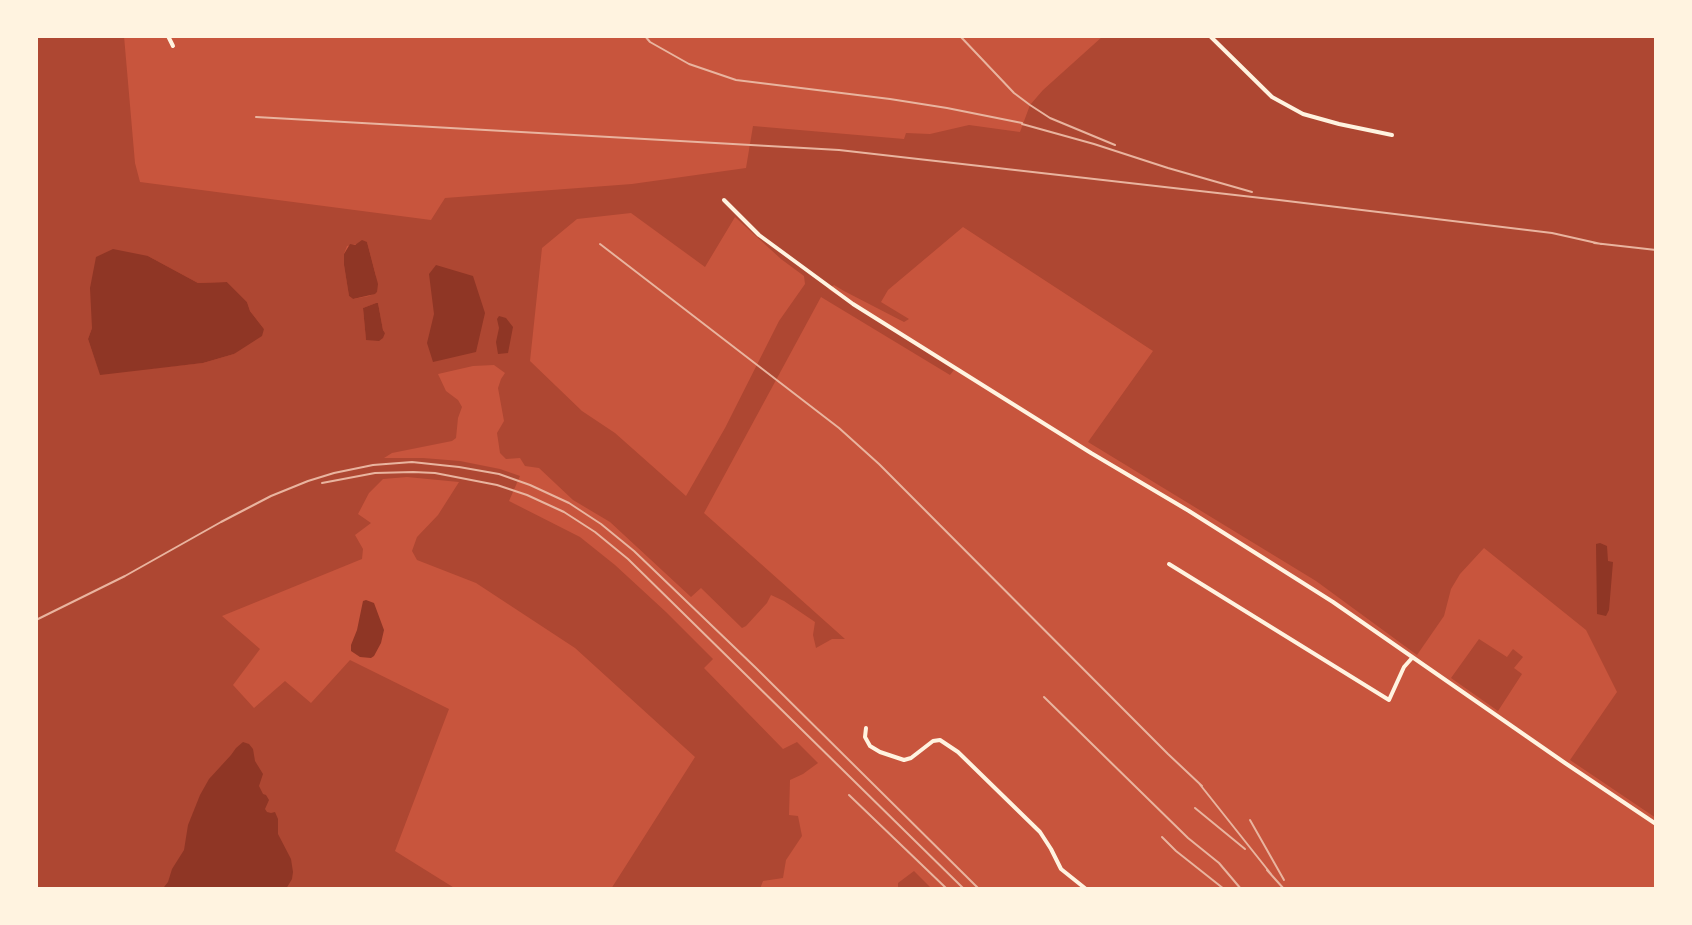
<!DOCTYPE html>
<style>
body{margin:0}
#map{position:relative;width:1692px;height:925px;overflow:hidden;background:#c8553d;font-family:Manrope,sans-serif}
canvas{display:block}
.frame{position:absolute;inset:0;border:38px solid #fff3e0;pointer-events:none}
</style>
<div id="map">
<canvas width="1692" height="925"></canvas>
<div class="frame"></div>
</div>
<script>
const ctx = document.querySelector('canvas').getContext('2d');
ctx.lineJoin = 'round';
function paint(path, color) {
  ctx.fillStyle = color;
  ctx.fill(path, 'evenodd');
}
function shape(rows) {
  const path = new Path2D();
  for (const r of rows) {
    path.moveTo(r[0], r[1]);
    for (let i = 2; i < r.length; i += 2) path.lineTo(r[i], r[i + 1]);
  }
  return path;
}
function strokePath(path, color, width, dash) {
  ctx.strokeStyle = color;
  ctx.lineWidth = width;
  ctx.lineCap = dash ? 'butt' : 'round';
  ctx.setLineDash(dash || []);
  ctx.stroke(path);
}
paint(shape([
 [36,36,124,36,135,163,140,182,431,220,445,198,632,184,746,168,753,126,904,139,906,133,930,134,969,125,1020,132,1030,105,1043,90,1103,36,1656,36,1656,818,1570,760,1617,692,1586,630,1484,548,1460,574,1451,589,1444,616,1417,655,1316,581,1088,442,1153,351,963,227,888,290,881,302,909,319,904,322,844,291,834,285,828,289,954,370,950,375,821,297,704,513,845,639,832,639,816,648,813,635,815,622,784,601,771,595,767,603,746,626,742,628,701,588,691,597,610,522,573,500,539,468,525,466,520,458,506,459,500,453,497,433,504,421,498,388,501,379,505,373,494,365,473,366,438,374,446,391,458,400,462,407,458,418,456,438,452,441,392,453,384,458,423,458,460,461,500,469,520,476,509,501,580,537,615,565,666,612,713,659,704,668,783,749,797,742,818,763,803,774,790,780,789,815,798,816,802,836,786,860,783,878,763,881,760,889,611,889,695,757,575,648,476,583,417,560,412,551,417,537,438,515,459,482,407,477,383,479,369,493,358,514,371,523,355,535,363,549,362,559,222,616,260,649,233,685,254,708,285,681,311,703,350,660,449,709,395,851,456,889,36,889],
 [631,213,705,267,735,217,781,259,804,276,805,284,779,321,725,428,686,496,615,433,582,411,530,361,542,248,577,219],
 [367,242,376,276,377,292,369,296,353,299,349,296,344,265,344,254,347,246],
 [148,256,198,283,227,282,247,302,250,311,264,329,234,354,203,363,100,374,88,339,92,328],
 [376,303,378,303,383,330,385,333,366,340,363,308],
 [1479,639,1507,657,1513,649,1523,657,1514,668,1522,674,1498,711,1451,678],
 [914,871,932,889,898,889,898,883]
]), '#ae4732');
paint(shape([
 [362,240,367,242,378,284,377,292,375,294,353,299,349,296,344,265,344,254,350,244,355,245],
 [113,249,148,256,198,283,227,282,247,302,250,311,264,329,262,336,234,354,203,363,100,375,88,339,92,328,90,288,96,257],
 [436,265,473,276,485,313,476,352,433,362,427,343,434,314,429,274],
 [376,303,378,303,383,330,385,333,383,338,379,341,366,340,363,308],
 [499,316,506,318,513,327,508,353,498,354,496,342,499,328,497,319],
 [1600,543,1607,546,1608,561,1613,562,1609,610,1606,616,1597,614,1596,544],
 [366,600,374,603,384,630,381,643,374,656,371,658,360,657,351,651,351,645,357,630,363,601],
 [243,742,249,744,253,749,255,761,263,774,259,786,263,794,266,795,269,800,265,809,267,812,271,813,275,812,278,819,278,834,291,859,293,872,292,879,286,889,161,889,164,887,168,882,172,869,184,850,188,825,200,795,209,779,231,755,236,748]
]), '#8f3625');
strokePath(shape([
 [168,36,173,46],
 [1210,36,1272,97,1303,114,1339,124,1392,135],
 [724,200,759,235,853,304,1091,453,1189,511,1333,602,1565,763,1656,824],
 [1169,564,1389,700,1404,667,1412,658],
 [866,728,865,737,870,746,880,752,904,760,911,758,933,741,940,740,958,752,1040,832,1051,849,1061,869,1086,889]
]), '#fff3e0', 4);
strokePath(shape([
 [645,36,650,42,689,64,736,80,890,99,947,108,1022,123,1022,124,1094,144,1168,168,1252,192],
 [960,36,1014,93,1030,105,1050,118,1115,145],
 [256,117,839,150,1279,200,1552,233,1601,244],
 [1594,243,1656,250],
 [600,244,839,428,879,464,1168,754,1202,786],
 [322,483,375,473,413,472,435,473,497,485,527,495,564,512,595,532,628,559,964,889],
 [36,620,125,576,221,522,271,496,308,481,334,473,373,465,412,462,459,467,499,474,530,485,569,503,601,524,634,551,756,668,979,889],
 [1044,697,1188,838,1219,863,1241,889],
 [1198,782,1271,874],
 [849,795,947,889],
 [1195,808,1245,849],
 [1250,820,1284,880],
 [1162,837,1176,851,1224,889],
 [1267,870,1284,889]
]), '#e9b49f', 2);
</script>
